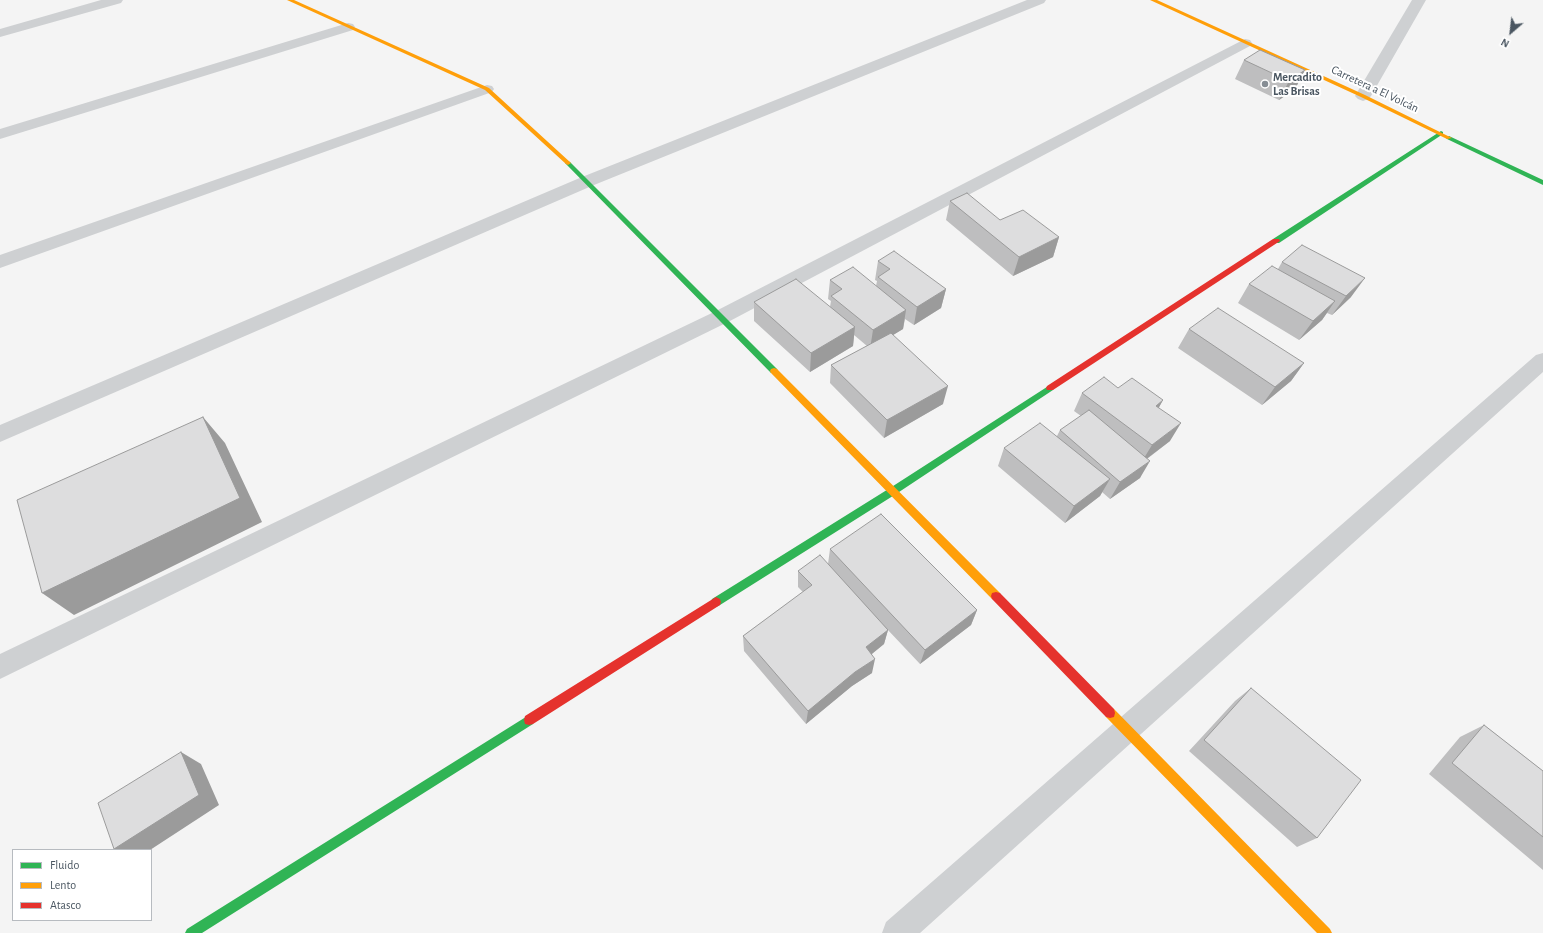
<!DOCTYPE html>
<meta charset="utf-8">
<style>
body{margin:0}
#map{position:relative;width:1543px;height:933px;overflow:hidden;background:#f4f4f4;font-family:"Alegreya Sans",sans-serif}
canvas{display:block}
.legend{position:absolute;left:12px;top:849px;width:140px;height:72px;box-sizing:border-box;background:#fff;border:1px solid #b7bbc0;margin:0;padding:5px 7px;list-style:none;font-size:12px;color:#4a5661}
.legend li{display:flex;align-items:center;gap:8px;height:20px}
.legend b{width:20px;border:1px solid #b7bbc0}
.north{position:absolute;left:1491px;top:12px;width:40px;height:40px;-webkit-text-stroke:3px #fff;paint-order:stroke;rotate:208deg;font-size:11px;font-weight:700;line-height:16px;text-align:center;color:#4a5661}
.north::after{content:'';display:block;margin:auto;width:14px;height:18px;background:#4a5661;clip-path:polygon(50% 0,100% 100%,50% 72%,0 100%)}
</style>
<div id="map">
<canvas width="1543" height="933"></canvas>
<ul class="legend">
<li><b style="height:5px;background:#30b455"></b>Fluido</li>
<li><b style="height:5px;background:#ff9f0a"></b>Lento</li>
<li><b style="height:5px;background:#e5322d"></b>Atasco</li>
</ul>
<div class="north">N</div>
</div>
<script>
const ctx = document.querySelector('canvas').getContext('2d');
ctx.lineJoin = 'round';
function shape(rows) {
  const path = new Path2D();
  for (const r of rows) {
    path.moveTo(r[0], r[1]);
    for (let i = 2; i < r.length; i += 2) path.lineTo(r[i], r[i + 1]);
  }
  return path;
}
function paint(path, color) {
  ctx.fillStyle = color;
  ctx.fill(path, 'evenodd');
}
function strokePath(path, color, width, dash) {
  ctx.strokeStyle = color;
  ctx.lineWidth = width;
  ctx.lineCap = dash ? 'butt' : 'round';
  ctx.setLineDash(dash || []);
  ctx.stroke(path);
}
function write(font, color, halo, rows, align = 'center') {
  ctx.font = font + ' "Alegreya Sans",sans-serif';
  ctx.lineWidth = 4;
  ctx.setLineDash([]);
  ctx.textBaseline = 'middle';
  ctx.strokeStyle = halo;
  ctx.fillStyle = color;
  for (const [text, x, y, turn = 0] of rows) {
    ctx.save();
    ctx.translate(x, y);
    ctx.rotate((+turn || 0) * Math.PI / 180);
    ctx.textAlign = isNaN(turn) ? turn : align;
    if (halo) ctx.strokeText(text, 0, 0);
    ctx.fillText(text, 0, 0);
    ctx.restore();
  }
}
paint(shape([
 [101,0,123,0,121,3,0,37,0,29,101,0],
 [1027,0,1046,0,1044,3,594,185,0,442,0,425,582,177,1027,0],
 [1412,0,1426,0,1371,96,1368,99,1363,101,1358,99,1355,96,1412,0],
 [348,23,353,24,355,27,353,30,0,139,0,129,348,23],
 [1245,39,1250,40,1252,43,1250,46,728,322,0,679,0,654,714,312,1245,39],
 [487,85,492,86,494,89,492,92,0,268,0,255,487,85],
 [1543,353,1543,372,920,933,882,933,886,922,1536,355,1543,353]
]), '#ced0d2');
paint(shape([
 [1441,131,1443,132,1443,134,1279,243,1273,243,1273,239,1441,131],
 [1449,136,1543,180,1543,185,1447,139,1446,138,1449,136],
 [568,161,570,162,777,369,778,371,777,373,771,373,566,164,565,163,568,161],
 [1050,385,1054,388,1053,390,896,494,720,605,716,607,712,605,711,602,712,599,890,488,1050,385],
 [529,715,533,716,534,720,533,724,202,933,185,933,187,929,529,715]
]), '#30b455');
paint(shape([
 [287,0,294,0,489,88,571,163,568,165,566,164,485,90,287,0],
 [1150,0,1157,0,1365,95,1452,138,1447,139,1361,97,1150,0],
 [774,368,777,369,1000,593,1001,596,1000,599,996,600,992,599,771,373,770,371,771,369,774,368],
 [1110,708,1114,709,1330,929,1332,933,1317,933,1106,717,1105,713,1106,709,1110,708]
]), '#ff9f0a');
paint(shape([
 [1273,239,1279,239,1280,241,1053,390,1047,390,1046,388,1047,386,1273,239],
 [996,592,1000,593,1114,709,1115,713,1114,717,1110,718,1106,717,992,599,991,596,992,593,996,592],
 [716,597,720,599,721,602,720,605,533,724,529,725,525,724,524,720,525,716,716,597]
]), '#e5322d');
paint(shape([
 [1244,60,1305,70,1295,89,1279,100,1235,79],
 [950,201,1000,220,1059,237,1053,257,1013,276,946,220],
 [878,261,946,289,941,308,914,325,905,319,903,329,893,335,943,404,884,438,830,383,831,365,867,346,854,335,853,346,810,372,754,321,754,302,830,307,831,301,828,299,830,280,876,286,877,281,875,280],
 [1282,262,1351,297,1332,315,1327,313,1322,320,1299,340,1238,303,1249,284,1278,269],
 [1189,329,1304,363,1291,381,1262,405,1178,348],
 [1118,388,1163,400,1159,407,1170,441,1147,459,1140,478,1110,499,1102,492,1100,496,1065,523,998,466,1004,448,1057,436,1060,430,1081,416,1074,411,1082,393],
 [830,549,977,610,971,625,920,664,887,629,888,630,884,644,872,654,872,673,852,686,806,724,744,651,743,636,803,592,798,587,798,571,828,564],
 [1251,688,1317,838,1297,847,1189,751,1235,701],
 [1484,725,1543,771,1543,870,1429,774,1460,737]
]), '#bebebf');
paint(shape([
 [1305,70,1295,89,1279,100,1289,81],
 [1059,237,1053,257,1013,276,1019,257],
 [1365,278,1351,297,1332,315,1346,296],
 [946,289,941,308,914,325,917,307],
 [1335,301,1322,320,1299,340,1313,321],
 [906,310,903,329,870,349,873,330],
 [855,327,853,346,810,372,811,353],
 [1304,363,1291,381,1262,405,1275,387],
 [948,386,943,404,884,438,887,420],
 [1163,400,1153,418,1156,406],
 [203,417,225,443,262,522,74,615,42,593],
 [1181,423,1170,441,1141,463,1152,445],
 [1150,461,1140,478,1110,499,1120,482],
 [1110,479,1100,496,1065,523,1074,506],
 [977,610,971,625,920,664,925,650],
 [888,630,884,644,863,661,866,647],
 [875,659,872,673,852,686,806,724,808,711,855,672],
 [181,752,201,764,219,805,150,850,117,850,114,849]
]), '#9b9b9b');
const building = shape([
 [1260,50,1305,70,1289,81,1244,60,1260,50],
 [967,193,1000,220,1023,210,1059,237,1019,257,950,201,967,193],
 [1302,245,1365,278,1346,296,1282,262,1302,245],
 [894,251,946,289,917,307,878,277,890,269,878,261,894,251],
 [1272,266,1335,301,1313,321,1249,284,1272,266],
 [853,267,906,310,873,330,831,296,842,289,830,280,853,267],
 [796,279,855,327,811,353,754,302,796,279],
 [1218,308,1304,363,1275,387,1189,329,1218,308],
 [891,333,948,386,887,420,831,365,891,333],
 [1104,377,1118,388,1132,378,1163,400,1156,406,1181,423,1152,445,1082,393,1104,377],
 [1089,410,1150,461,1120,482,1060,430,1089,410],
 [203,417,240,498,42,593,17,500,203,417],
 [1040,423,1110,479,1074,506,1004,448,1040,423],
 [881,514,977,610,925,650,830,549,881,514],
 [820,555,888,630,866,647,875,659,855,672,808,711,743,636,812,585,798,571,820,555],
 [1251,688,1361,780,1317,838,1204,740,1251,688],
 [1484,725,1543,771,1543,837,1452,763,1484,725],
 [181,752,199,795,114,849,98,803,181,752]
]);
paint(building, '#ddddde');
strokePath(building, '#9b9b9b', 1);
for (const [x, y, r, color] of [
 [1265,84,4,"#868d94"]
]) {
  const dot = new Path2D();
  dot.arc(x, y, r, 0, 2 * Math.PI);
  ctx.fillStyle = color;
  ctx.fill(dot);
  strokePath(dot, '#fff', 1.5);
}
write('bold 12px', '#4a5661', '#fff', [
 ["Mercadito",1273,77],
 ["Las Brisas",1273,91]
], 'left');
write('12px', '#4a5661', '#fff', [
 ["Carretera a El Volcán",1375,89,25]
]);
</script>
